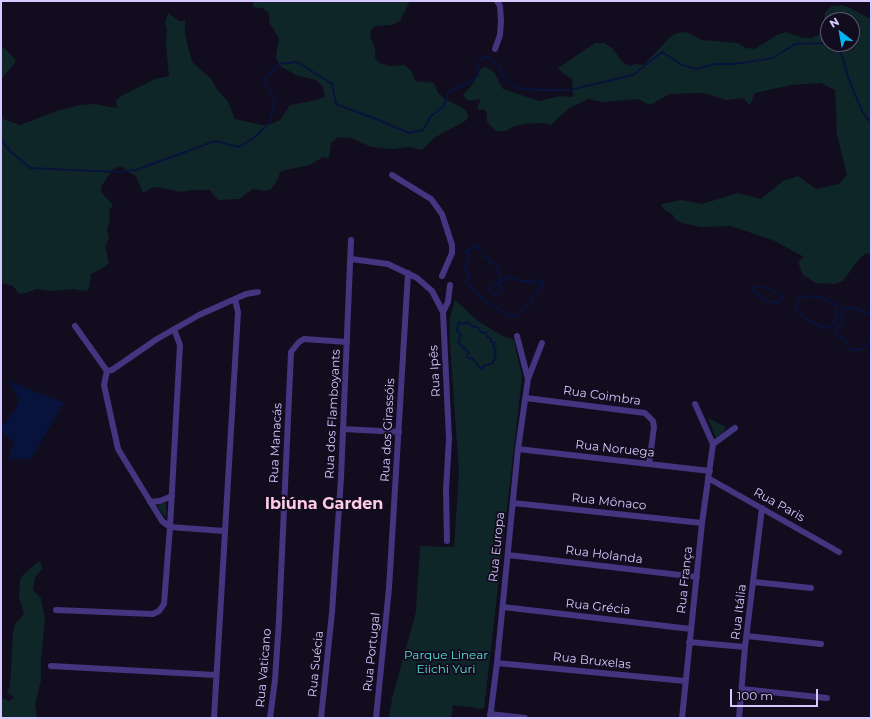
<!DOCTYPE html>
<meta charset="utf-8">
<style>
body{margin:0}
#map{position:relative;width:872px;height:719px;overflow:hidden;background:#120c1f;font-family:Montserrat,sans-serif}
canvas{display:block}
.frame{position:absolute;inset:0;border:2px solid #d7c9ff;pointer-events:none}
.north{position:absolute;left:820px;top:12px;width:40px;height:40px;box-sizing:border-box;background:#120c1f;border:1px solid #615879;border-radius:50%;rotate:329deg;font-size:11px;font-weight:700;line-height:16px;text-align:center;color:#d7c9ff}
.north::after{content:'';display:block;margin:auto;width:14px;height:18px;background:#00b7f4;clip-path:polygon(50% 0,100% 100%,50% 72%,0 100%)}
.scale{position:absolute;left:730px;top:689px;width:88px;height:18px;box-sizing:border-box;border:2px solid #d7c9ff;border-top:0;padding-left:5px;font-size:12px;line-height:14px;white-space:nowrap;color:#d7c9ff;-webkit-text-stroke:3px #120c1f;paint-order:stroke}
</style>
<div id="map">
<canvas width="872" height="719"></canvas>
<div class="frame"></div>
<div class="north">N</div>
<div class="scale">100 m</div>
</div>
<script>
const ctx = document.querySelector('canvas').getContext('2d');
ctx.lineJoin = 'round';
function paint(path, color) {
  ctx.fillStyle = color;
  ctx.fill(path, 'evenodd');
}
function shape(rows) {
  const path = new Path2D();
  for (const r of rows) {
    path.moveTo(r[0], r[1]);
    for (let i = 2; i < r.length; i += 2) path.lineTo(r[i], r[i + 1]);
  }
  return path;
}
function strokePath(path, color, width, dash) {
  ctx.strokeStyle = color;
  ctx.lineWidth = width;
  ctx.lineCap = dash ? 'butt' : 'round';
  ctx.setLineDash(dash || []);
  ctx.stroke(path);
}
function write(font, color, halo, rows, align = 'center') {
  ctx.font = font + ' Montserrat,sans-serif';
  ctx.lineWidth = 4;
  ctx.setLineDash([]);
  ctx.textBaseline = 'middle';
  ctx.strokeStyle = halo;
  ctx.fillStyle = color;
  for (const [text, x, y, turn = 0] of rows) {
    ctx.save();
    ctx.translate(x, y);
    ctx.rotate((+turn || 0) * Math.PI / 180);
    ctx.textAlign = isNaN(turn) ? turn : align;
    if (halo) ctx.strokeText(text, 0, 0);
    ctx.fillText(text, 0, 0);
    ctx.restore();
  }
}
paint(shape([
 [253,1,410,1,400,21,392,25,376,26,371,30,370,37,375,49,375,58,379,63,390,66,405,65,412,72,415,81,434,83,438,93,445,99,463,108,467,112,468,117,465,121,434,138,422,150,409,147,393,149,371,147,352,138,338,137,331,143,329,158,323,157,310,165,281,171,276,182,271,189,265,191,253,189,239,199,218,200,210,190,191,190,181,192,157,187,151,188,143,193,136,176,128,172,122,166,113,169,102,185,101,192,113,205,109,211,110,220,107,229,109,238,105,246,109,263,103,268,91,274,89,289,86,291,74,289,51,291,36,289,26,293,19,294,13,286,1,283,1,112,3,119,20,125,56,111,81,105,94,104,117,108,116,101,121,96,155,79,169,76,166,44,167,29,165,23,168,13,179,21,185,21,185,35,192,62,212,80,216,88,228,102,235,119,262,125,271,124,280,120,290,105,317,100,325,96,323,87,316,80,296,75,280,66,276,58,279,38,269,22,269,13,262,8,253,7],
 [841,5,850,8,871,19,871,254,866,253,859,259,843,281,834,284,816,283,803,275,798,262,804,257,775,241,731,226,701,227,682,223,676,220,672,214,663,209,661,204,681,200,702,204,738,193,761,199,783,181,798,176,816,189,839,184,847,175,837,134,835,90,821,83,791,85,755,93,750,105,743,98,727,100,703,93,670,94,650,105,638,99,602,102,588,99,568,109,551,125,544,123,525,124,515,126,506,131,496,131,487,122,487,114,485,110,477,109,481,99,468,101,463,95,472,85,481,68,486,67,494,72,503,89,539,101,561,96,573,97,572,78,564,74,558,68,595,43,604,43,612,48,623,63,631,66,634,64,644,65,669,38,677,33,686,32,702,40,738,43,746,48,755,49,777,35,786,32,803,38,812,38,820,34,823,30,825,12,832,6],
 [828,20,852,20,852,44,828,44],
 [1,45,15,59,15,63,1,79],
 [455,300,478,321,501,335,514,340,522,377,484,709,453,705,451,718,389,718,392,699,416,612,420,546,454,547,459,472,450,343,450,317],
 [708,418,726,427,724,431,716,438],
 [166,503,166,515,165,517,158,507,158,505],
 [38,562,41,563,42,569,35,577,33,590,41,598,45,621,41,658,41,680,35,705,37,718,1,718,1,698,9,701,14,698,7,691,10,687,13,632,15,624,24,614,19,597,20,580,23,575]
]), '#0f2629');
paint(shape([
 [9,381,64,403,31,459,8,459,14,442,1,432,1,428,14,412,19,400]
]), '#08133b');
strokePath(shape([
 [833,44,837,45,843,58,848,77,862,111,871,123],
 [1,140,10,151,30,168,115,172,136,170,215,141,239,147,255,137,270,122,275,99,263,80,279,64,297,62,332,84,336,104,376,119,409,133,423,130,431,116,443,107,448,92,466,84,478,76,478,62,486,56,497,64,507,81,518,88,540,90,569,90,633,75,662,52,682,65,697,69,714,64,735,64,773,58,795,44,828,43],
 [477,246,479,247,478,250,483,253,484,257,489,259,490,263,495,264,499,271,501,278,497,284,492,285,490,288,494,295,501,293,502,287,499,284,503,279,505,280,508,276,519,281,530,281,532,284,540,280,543,282,542,285,543,285,535,294,533,301,516,316,506,315,505,313,479,296,466,281,470,278,467,269,464,269,464,267,467,265,466,260,469,257,468,253,465,252,477,246],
 [754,286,770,289,783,297,779,303,765,300,753,292,754,286],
 [810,296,820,297,838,306,835,321,827,329,805,319,798,311,796,305,798,299,810,296],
 [871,315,858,310,857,307,847,309,844,307,842,311,843,315,841,318,842,323,835,334,841,339,844,338,850,350,860,350,871,343],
 [460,322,462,324,468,322,471,326,477,327,481,332,486,333,487,337,491,338,491,342,495,343,493,347,496,350,494,354,496,355,493,363,484,366,481,369,473,359,466,357,469,353,458,342,461,334,457,331,458,324,460,322]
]), '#08133b', 2);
strokePath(shape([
 [495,49,500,35,501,21,500,6,497,1],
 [392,175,431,199,442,214,452,245,452,253,442,276],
 [351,259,388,264,417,278,432,291,443,312,449,439,446,490,447,541],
 [443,312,448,302,450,285],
 [75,326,107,371],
 [517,336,528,379],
 [107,371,104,385,118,449,162,521,170,527,224,531],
 [107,371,112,370,157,339,199,315,246,294,258,292],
 [526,398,645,413,653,421,654,427,649,464],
 [343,429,399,432],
 [713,444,735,428],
 [518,449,710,471],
 [708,478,839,552],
 [150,502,160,501,172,496],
 [513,503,702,523],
 [508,555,697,577],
 [754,582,811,588],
 [503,607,691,629],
 [56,610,153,614,159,611,164,604,170,527,180,345,174,329],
 [747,636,821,644],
 [689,642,745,647],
 [497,663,685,681],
 [51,666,216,675],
 [742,689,827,698],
 [490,714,525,718],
 [214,718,238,312,235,299],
 [270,718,275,680,279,620,291,352,299,342,304,339,347,342],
 [321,718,332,612,341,478,351,240],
 [376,718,389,588,408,273],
 [490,718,497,663,518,449,528,379,542,343],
 [682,718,702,523,713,444,695,404],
 [739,718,745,647,762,508]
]), '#43357f', 6);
write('12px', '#d7c9ff', '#120c1f', [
 ["Rua Ipês",435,371,-93],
 ["Rua Coimbra",602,396,8],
 ["Rua dos Flamboyants",333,414,-87],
 ["Rua dos Girassóis",388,430,-87],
 ["Rua Manacás",276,443,-87],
 ["Rua Noruega",615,449,6],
 ["Rua Mônaco",609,502,6],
 ["Rua Paris",779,505,29],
 ["Rua Europa",497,547,-84],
 ["Rua Holanda",604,555,7],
 ["Rua França",685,580,-84],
 ["Rua Grécia",598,607,6],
 ["Rua Itália",739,612,-83],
 ["Rua Portugal",372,652,-84],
 ["Rua Bruxelas",592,661,6],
 ["Rua Suécia",316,664,-84],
 ["Rua Vaticano",264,668,-85]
]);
write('12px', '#53e1d3', '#120c1f', [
 ["Parque Linear",446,655],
 ["Eiichi Yuri",446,669]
]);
write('bold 16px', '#ffcbe4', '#120c1f', [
 ["Ibiúna Garden",324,504]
]);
</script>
